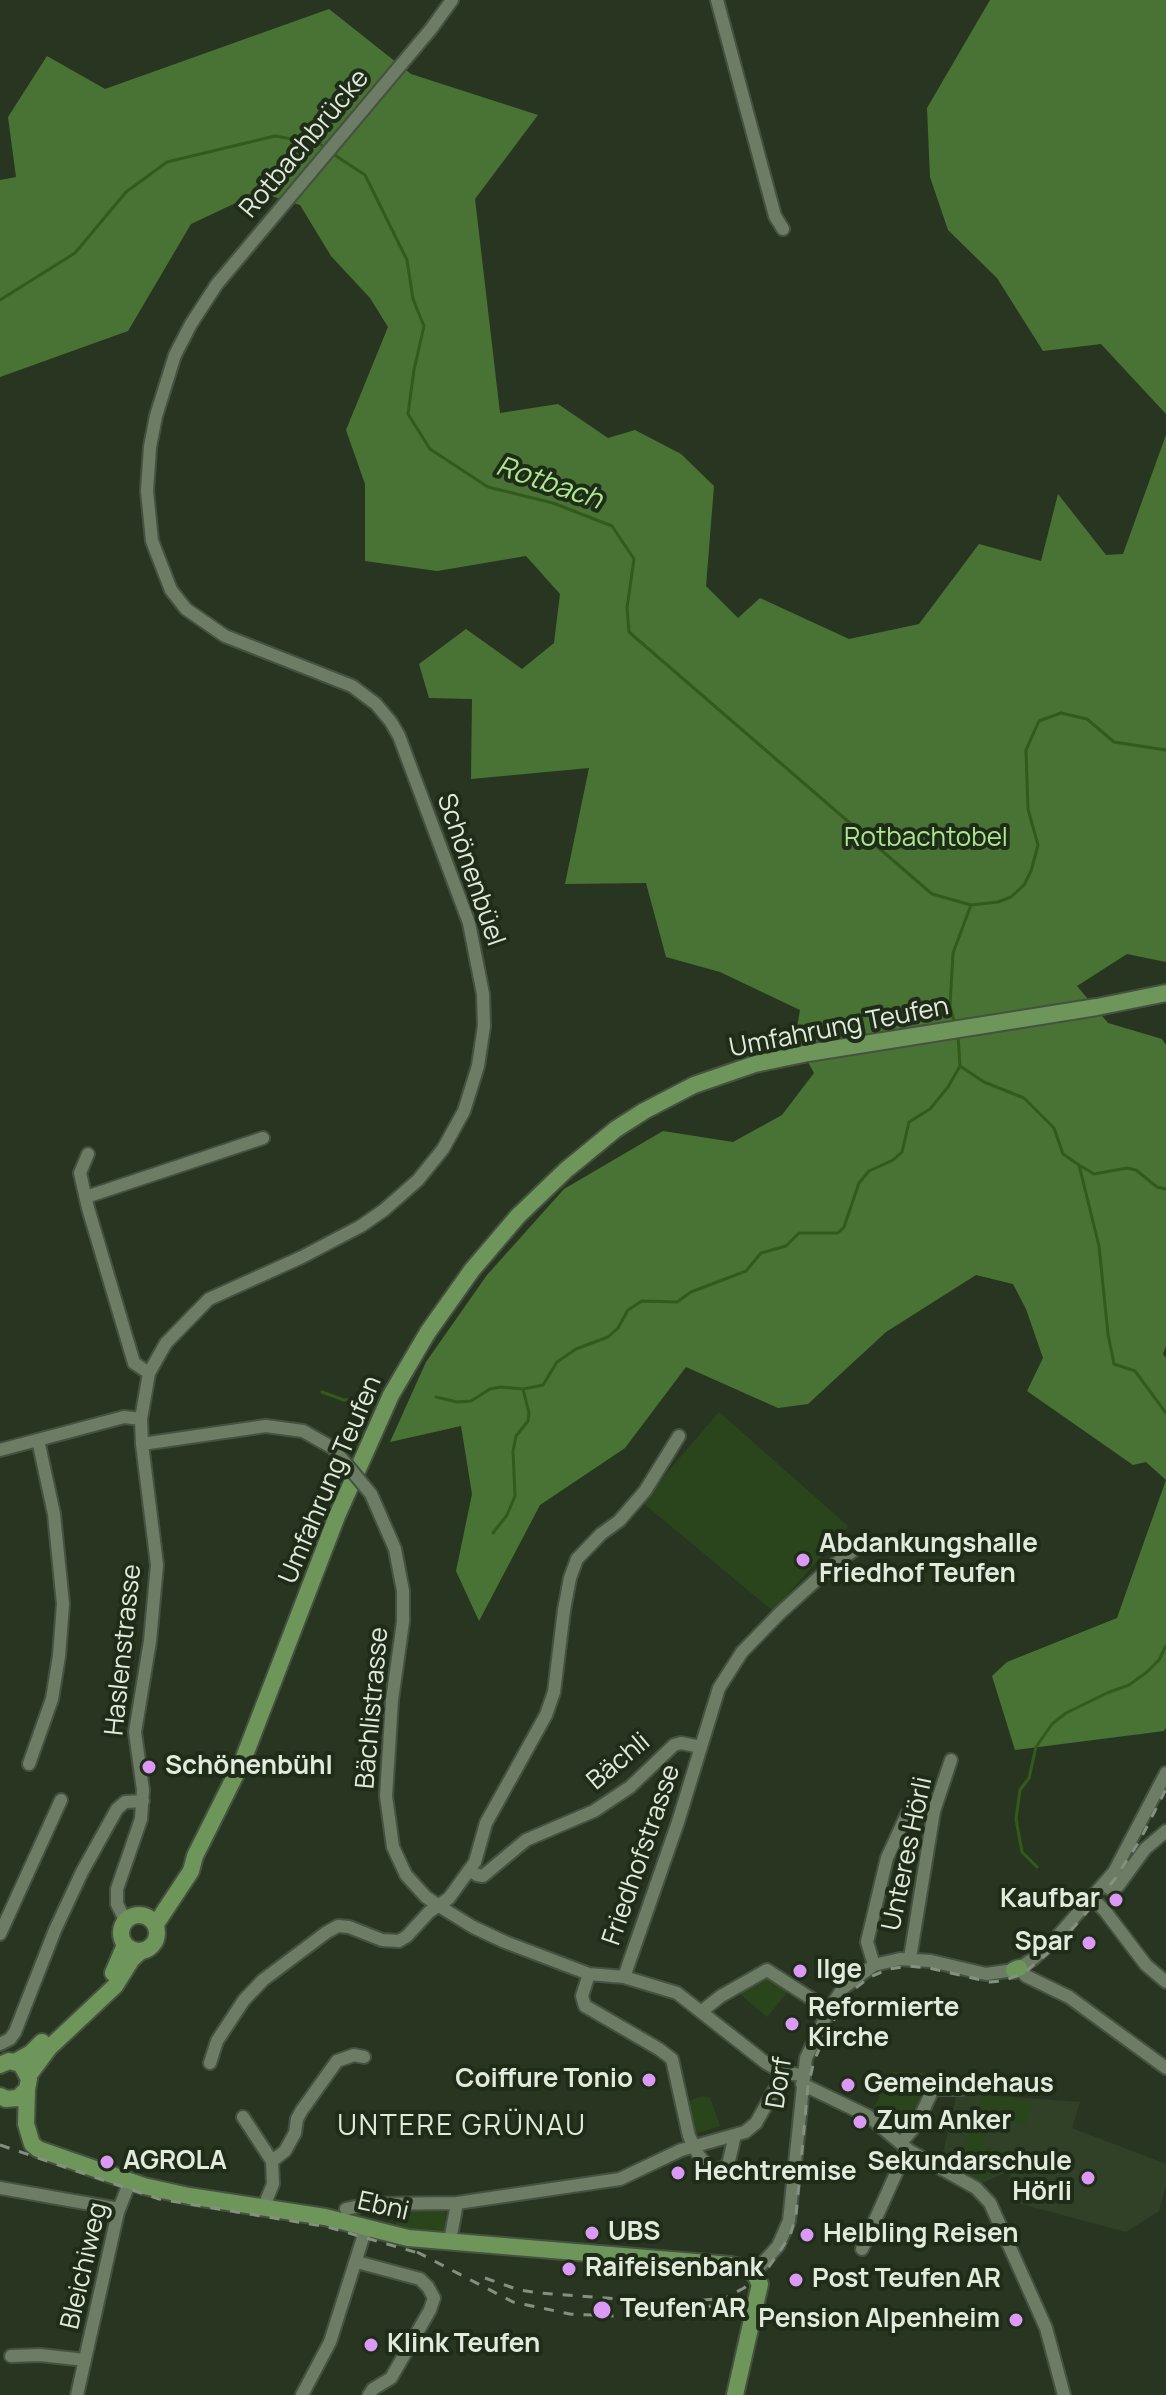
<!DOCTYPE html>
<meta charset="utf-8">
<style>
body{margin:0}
canvas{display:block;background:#283621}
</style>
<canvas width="1166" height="2395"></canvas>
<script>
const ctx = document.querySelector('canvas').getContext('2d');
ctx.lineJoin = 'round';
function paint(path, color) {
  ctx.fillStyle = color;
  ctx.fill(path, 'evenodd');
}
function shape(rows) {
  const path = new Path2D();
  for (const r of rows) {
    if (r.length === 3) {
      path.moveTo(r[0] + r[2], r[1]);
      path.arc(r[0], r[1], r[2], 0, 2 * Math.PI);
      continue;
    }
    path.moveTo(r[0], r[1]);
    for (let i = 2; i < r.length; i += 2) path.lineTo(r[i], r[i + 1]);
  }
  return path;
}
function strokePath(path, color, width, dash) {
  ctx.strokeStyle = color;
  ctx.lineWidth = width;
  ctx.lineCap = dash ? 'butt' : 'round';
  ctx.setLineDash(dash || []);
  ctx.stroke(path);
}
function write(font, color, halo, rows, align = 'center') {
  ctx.font = font + ' Manrope,sans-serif';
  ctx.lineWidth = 8;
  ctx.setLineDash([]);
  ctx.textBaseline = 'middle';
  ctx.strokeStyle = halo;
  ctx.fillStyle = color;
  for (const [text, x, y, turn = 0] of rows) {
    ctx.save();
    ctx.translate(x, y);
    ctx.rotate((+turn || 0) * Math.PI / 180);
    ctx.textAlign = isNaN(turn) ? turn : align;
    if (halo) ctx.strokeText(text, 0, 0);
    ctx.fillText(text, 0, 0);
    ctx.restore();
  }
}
paint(shape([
 [957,2093,1080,2102,1072,2128,1166,2164,1166,2185,1159,2211,1126,2232,1014,2202,1009,2171,982,2183,942,2158]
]), '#304128');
paint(shape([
 [719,1412,848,1526,773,1611,642,1502],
 [767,1973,791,1988,767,2017,735,1990],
 [893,2072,926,2073,915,2122,906,2129,896,2133,870,2113,880,2097,873,2092,877,2084],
 [983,2095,1032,2100,1025,2126,991,2116,982,2145,1010,2155,1007,2168,983,2180,958,2164],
 [703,2096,710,2098,720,2126,694,2134,686,2102],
 [396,2208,445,2209,446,2230,440,2235,396,2231]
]), '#2a451c');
paint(shape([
 [990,0,1166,0,1166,414,1101,344,1043,351,997,278,948,230,930,177,927,108],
 [329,9,411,74,538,115,475,199,500,413,558,404,608,438,635,430,681,454,714,486,706,586,738,618,760,598,849,639,919,624,979,544,1041,561,1058,494,1106,555,1123,554,1166,435,1166,962,1127,954,1077,986,1108,1023,1162,1039,1166,1045,1166,1346,1163,1354,1166,1358,1166,1728,1164,1731,1015,1750,992,1676,1007,1662,1117,1618,1166,1480,1146,1462,1133,1465,1027,1391,1043,1358,1026,1309,1013,1284,976,1275,886,1332,808,1404,778,1408,686,1367,625,1448,540,1505,479,1621,456,1571,472,1494,461,1426,390,1442,426,1362,487,1275,564,1189,663,1131,733,1142,782,1115,814,1073,795,1039,800,1010,720,972,666,957,646,883,565,884,589,768,471,779,472,699,429,698,419,664,466,629,522,669,554,643,560,594,526,556,437,571,365,561,365,484,346,430,388,327,370,298,331,256,300,205,259,192,191,224,128,331,0,377,0,180,16,177,8,117,47,56,105,89]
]), '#497334');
strokePath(shape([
 [333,154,365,175,407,260,413,299,424,326,414,370,408,414,430,449,488,487,553,503,612,526,634,559,627,608,629,632,932,894,971,905,998,902,1011,897,1024,885,1031,871,1038,845,1028,809,1026,750,1039,721,1061,713,1087,719,1114,742,1166,750],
 [0,300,75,253,126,192,167,162,275,136,320,144,327,149],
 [955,1025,950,1006,953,953,971,905],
 [958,1036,960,1066,984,1082,1024,1098,1054,1128,1063,1154,1079,1165,1099,1246,1108,1334,1114,1364,1135,1371,1166,1413],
 [1079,1165,1094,1174,1127,1168,1136,1170,1157,1187,1166,1189],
 [322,1392,344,1400,368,1397],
 [436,1397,457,1402,471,1401,490,1389,501,1387,523,1389],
 [493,1533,507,1515,515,1496,513,1451,516,1436,528,1421,529,1413,523,1389,543,1385,557,1362,576,1349,608,1337,618,1328,628,1310,642,1301,677,1302,691,1292,746,1271,761,1253,786,1246,799,1233,838,1233,844,1227,859,1183,869,1171,893,1160,902,1152,909,1122,930,1109,948,1087,960,1066],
 [1037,1867,1022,1852,1016,1819,1020,1790,1029,1778,1036,1747,1052,1724,1066,1713,1107,1693,1129,1685,1147,1672,1159,1660,1166,1646]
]), '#325a1b', 3);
const minor = shape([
 [717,0,775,216,783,229],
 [88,1154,80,1173,88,1208,134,1363,149,1373],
 [86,1197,263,1138],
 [142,1444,266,1426,303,1431,333,1448],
 [0,1450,124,1417,141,1419],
 [371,1494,395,1549,403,1591,403,1622,392,1700,386,1796,393,1847,406,1875,426,1897,439,1906,473,1927,505,1942,589,1974,624,1977,677,1993,766,2063,784,2073,803,2075],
 [29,1764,52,1699,59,1656,63,1604,54,1514,38,1440],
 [1166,1773,1114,1872,1056,1938,1033,1959,1019,1968,1026,1976,1069,1997,1166,2068],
 [469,1870,477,1875,483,1876,526,1840,594,1811,630,1787,674,1745,681,1743,701,1747],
 [1104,1885,1112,1890,1118,1886,1145,1849,1166,1831],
 [1092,1898,1105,1911,1146,1965,1166,1982],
 [125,1920,117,1904,117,1889,141,1819,143,1790,135,1732,150,1641,157,1565,142,1444,141,1419,149,1373,166,1343,209,1299,302,1257,361,1226,384,1210,418,1180,443,1149,464,1111,478,1066,484,1026,483,994,469,923,399,736,391,722,376,704,352,686,225,636,186,609,171,590,152,541,147,491,150,447,156,416,175,355,191,324,217,284,431,29,452,0],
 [0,1934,61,1800],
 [910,1958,934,1811,951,1760],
 [874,1965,867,1942,887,1858,907,1814],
 [589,1974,582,1996,585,2006,659,2049,672,2059,689,2136,699,2156,711,2170,716,2171,728,2165,735,2135],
 [624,1977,678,1822,719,1688,742,1652,780,1613,826,1571,858,1547],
 [702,2011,721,1996,767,1970,829,2010],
 [0,2044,10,2039,15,2032,55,1930,82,1872,117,1809,125,1802,143,1801],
 [210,2063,217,2041,244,2000,263,1980,327,1932,338,1926,349,1927,382,1940,399,1941,407,1936,429,1912,449,1898,475,1862,486,1823,546,1715,554,1692,564,1610,570,1578,577,1559,601,1534,619,1521,645,1491,679,1436],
 [802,2084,868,2116,910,2151,976,2188,990,2203,1046,2328,1064,2395],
 [243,2117,272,2161,273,2184,264,2206],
 [901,2143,917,2124,933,2089,962,2089],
 [272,2161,285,2151,295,2133,297,2119,302,2110,337,2061,354,2055,364,2057],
 [0,2188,119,2209],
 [346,2209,368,2204,457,2203],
 [450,2241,457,2203,620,2179,681,2150,745,2132,756,2123,784,2073],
 [862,2249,907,2149],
 [357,2262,420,2279,428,2287,434,2298,430,2310,391,2378,373,2389,369,2395],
 [754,2273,778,2246,789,2221,806,2058,829,2010,843,1988,874,1965,900,1959,931,1961,986,1974,1014,1970],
 [11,2356,40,2355,85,2360],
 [77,2395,118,2212,130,2181],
 [302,2395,330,2342,366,2228]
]);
const major = shape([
 [139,1933,18],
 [156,1924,191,1871,195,1856,243,1760,337,1516,391,1395,428,1332,472,1270,518,1216,566,1170,616,1129,644,1111,694,1085,755,1064,808,1053,1097,1007,1166,993],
 [1014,1970,1019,1968],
 [113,1973,125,1945],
 [15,2062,31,2053,42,2042],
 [0,2065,9,2061,21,2064,29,2079,27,2089,18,2098,6,2099,0,2096],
 [29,2075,49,2048,115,1986,132,1959,141,1951],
 [27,2089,26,2124,32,2144,38,2149,144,2186,189,2196,325,2217,408,2238,731,2265,746,2269,754,2273,760,2284,735,2395]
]);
strokePath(minor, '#465241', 16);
strokePath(major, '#465241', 20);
strokePath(minor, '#6c7c65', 12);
strokePath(major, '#6e965a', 16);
strokePath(shape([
 [0,2145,159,2199,328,2227,425,2255],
 [417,2252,513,2302,570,2314,676,2319,693,2315,744,2288,768,2268,790,2236,796,2215,808,2086,814,2061,828,2029,853,1990,870,1977,889,1969,908,1966,929,1968,990,1982,1003,1981,1024,1973,1061,1942,1115,1879,1140,1840,1166,1789],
 [485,2278,519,2290,540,2293,672,2303,714,2299]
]), '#859180', 3, [10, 10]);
const minorBridge = shape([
 [333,1448,371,1494]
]);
strokePath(minorBridge, '#465241', 16, []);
strokePath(minorBridge, '#6c7c65', 12);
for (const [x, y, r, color] of [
 [803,1560,8,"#db99f5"],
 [149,1767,8,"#db99f5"],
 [1116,1900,8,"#db99f5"],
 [1089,1943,8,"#db99f5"],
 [800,1971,8,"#db99f5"],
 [792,2024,8,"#db99f5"],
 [649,2080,8,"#db99f5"],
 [848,2085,8,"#db99f5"],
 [860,2122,8,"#db99f5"],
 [107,2162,8,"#db99f5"],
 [678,2173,8,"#db99f5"],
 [1088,2178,8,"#db99f5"],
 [592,2233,8,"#db99f5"],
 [807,2235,8,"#db99f5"],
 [569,2269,8,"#db99f5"],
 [796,2280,8,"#db99f5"],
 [602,2310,10,"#db99f5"],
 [1016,2320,8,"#db99f5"],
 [371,2345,8,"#db99f5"]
]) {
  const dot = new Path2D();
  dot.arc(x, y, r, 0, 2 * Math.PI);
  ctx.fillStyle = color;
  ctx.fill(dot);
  strokePath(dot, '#1e2c18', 3);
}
write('26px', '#e1eadd', '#1e2c18', [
 ["Rotbachbrücke",305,144,-50],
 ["Schönenbüel",470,870,71],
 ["Umfahrung Teufen",839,1028,-11],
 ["Umfahrung Teufen",331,1480,-67],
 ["Haslenstrasse",124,1650,-84],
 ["Bächlistrasse",373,1708,-85],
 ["Bächli",619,1762,-40],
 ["Unteres Hörli",908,1854,-78],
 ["Friedhofstrasse",642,1855,-71],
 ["Dorf",780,2083,-81],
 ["Ebni",383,2207,13],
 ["Bleichiweg",85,2266,-77]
]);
write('26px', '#abe78e', '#1e2c18', [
 ["Rotbachtobel",926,839]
]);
write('bold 26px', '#e1eadd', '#1e2c18', [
 ["Abdankungshalle",819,1545],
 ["Friedhof Teufen",819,1575],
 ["Schönenbühl",165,1767],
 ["Kaufbar",1100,1900,"right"],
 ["Spar",1073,1943,"right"],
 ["Ilge",816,1971],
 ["Reformierte",808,2009],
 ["Kirche",808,2039],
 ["Coiffure Tonio",633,2080,"right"],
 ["Gemeindehaus",864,2085],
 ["Zum Anker",876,2122],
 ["AGROLA",123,2162],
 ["Sekundarschule",1072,2163,"right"],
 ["Hörli",1072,2193,"right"],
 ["Hechtremise",694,2173],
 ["UBS",608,2233],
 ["Helbling Reisen",823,2235],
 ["Raifeisenbank",585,2269],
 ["Post Teufen AR",812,2280],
 ["Teufen AR",620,2310],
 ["Pension Alpenheim",1000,2320,"right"],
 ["Klink Teufen",387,2345]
], 'left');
write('italic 28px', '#ace88f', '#1e2c18', [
 ["Rotbach",549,484,19]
]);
ctx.letterSpacing = '2px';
write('28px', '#e1eadd', '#1e2c18', [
 ["UNTERE GRÜNAU",462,2127]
]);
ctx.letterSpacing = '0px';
</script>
